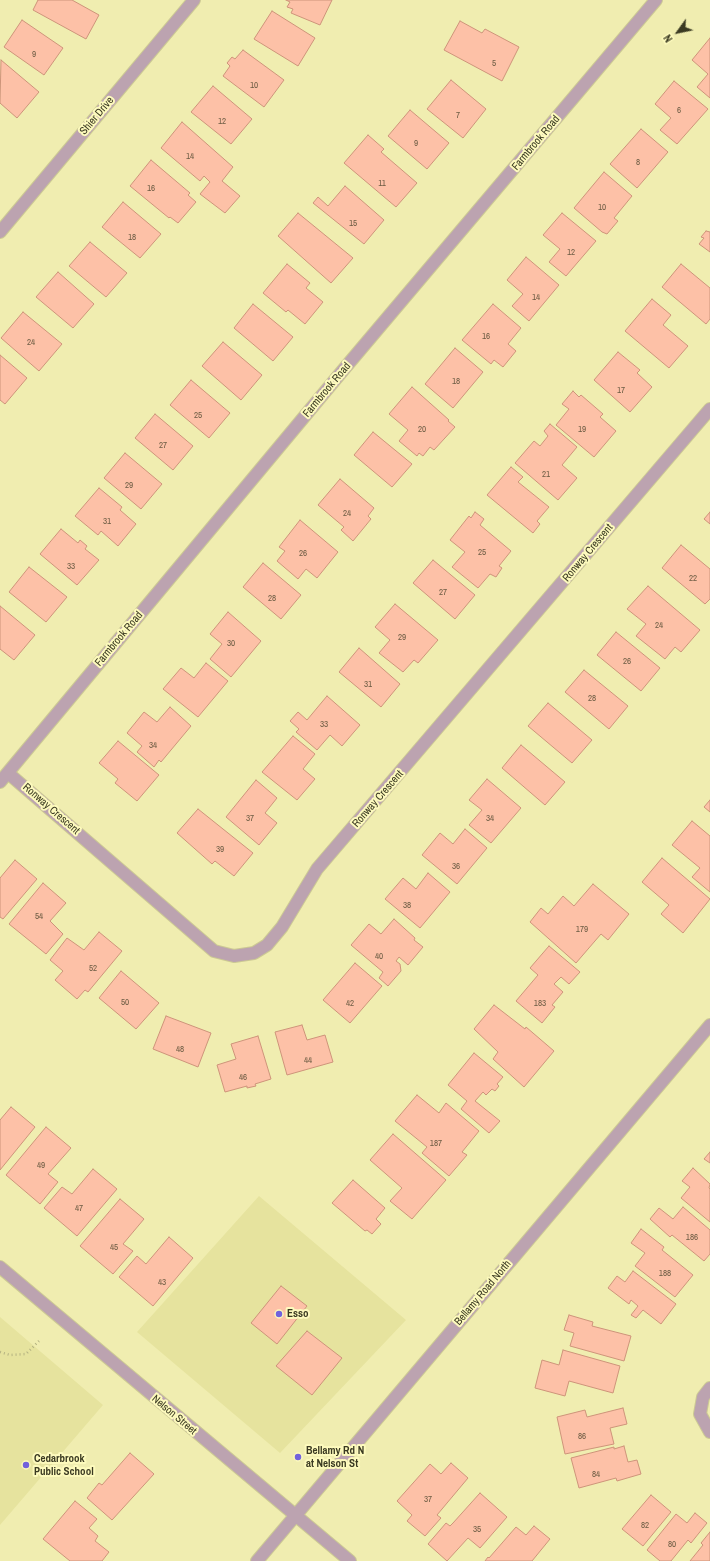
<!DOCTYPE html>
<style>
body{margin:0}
#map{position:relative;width:710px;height:1561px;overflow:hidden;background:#f0edb0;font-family:"Archivo Narrow",sans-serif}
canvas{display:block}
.north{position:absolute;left:658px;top:12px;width:40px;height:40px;-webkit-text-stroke:3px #fdfabd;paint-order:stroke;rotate:237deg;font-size:11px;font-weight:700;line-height:16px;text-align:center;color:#3b3a22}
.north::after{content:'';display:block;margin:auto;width:14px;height:18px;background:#3b3a22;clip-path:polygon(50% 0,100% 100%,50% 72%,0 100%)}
</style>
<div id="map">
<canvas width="710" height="1561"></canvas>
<div class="north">N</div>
</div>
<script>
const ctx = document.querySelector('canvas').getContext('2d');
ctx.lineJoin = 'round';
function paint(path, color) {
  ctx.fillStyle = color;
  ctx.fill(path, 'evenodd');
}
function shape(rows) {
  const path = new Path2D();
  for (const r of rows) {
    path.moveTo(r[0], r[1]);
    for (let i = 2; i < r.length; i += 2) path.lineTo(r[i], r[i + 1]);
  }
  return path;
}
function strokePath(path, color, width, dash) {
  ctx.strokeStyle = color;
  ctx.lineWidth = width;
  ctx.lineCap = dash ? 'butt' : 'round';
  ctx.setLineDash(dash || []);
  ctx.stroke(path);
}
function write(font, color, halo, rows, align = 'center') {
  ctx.font = font + ' "Archivo Narrow",sans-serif';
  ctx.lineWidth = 4;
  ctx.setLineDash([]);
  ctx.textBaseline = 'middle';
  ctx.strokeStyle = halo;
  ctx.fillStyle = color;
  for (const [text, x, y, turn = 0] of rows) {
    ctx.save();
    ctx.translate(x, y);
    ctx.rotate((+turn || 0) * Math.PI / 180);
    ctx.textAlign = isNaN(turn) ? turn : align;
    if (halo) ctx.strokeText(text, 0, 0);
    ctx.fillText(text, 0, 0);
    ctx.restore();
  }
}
paint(shape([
 [259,1196,406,1320,280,1453,137,1332],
 [0,1317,103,1405,0,1525]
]), '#e6e39e');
const building = shape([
 [38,0,72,0,99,15,86,39,33,10,38,0],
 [286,0,332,0,320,25,291,13,293,9,287,7,290,2,286,0],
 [272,11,315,38,298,66,254,39,272,11],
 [22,20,63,48,44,75,4,47,22,20],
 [460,21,482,33,485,29,519,47,502,81,444,50,460,21],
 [710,38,710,98,697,87,708,74,692,60,710,38],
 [243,50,284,80,264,107,223,76,230,66,227,63,232,57,235,59,243,50],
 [1,60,39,92,17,118,0,103,1,60],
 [451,80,486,109,463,138,427,109,451,80],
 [674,81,708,109,677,144,660,130,671,118,655,104,674,81],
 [213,86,252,119,231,144,191,112,213,86],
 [410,110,449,143,427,169,388,136,410,110],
 [182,122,233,167,222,181,240,196,225,213,200,194,210,182,204,176,200,181,161,148,182,122],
 [641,129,668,152,637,188,610,164,641,129],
 [368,135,384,149,381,152,417,183,396,207,344,163,368,135],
 [151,160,190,193,188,195,196,202,178,223,170,217,169,218,130,186,151,160],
 [604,172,632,196,614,218,618,221,607,234,602,232,574,208,604,172],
 [345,186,384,220,364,244,313,203,318,197,328,206,345,186],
 [123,202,161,234,140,258,102,227,123,202],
 [298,213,353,258,331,283,278,236,298,213],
 [562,213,596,241,566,276,549,262,560,249,543,235,562,213],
 [706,231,710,232,710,252,699,244,704,238,701,237,706,231],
 [90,242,127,273,106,297,69,266,90,242],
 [526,257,559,285,529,321,512,306,523,294,507,280,526,257],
 [287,264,310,283,306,288,323,302,305,324,288,310,286,312,263,293,287,264],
 [681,264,710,288,710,319,706,324,662,287,681,264],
 [58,272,94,304,73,328,36,297,58,272],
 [652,299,671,315,663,325,688,346,669,368,625,331,652,299],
 [253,304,293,337,273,361,234,328,253,304],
 [493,304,521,328,508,344,516,351,503,367,494,360,491,364,462,340,493,304],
 [23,312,62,344,39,371,1,338,23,312],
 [223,342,262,375,241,400,202,366,223,342],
 [455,348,483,372,453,408,425,384,455,348],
 [618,352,640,370,637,373,652,387,630,412,594,380,618,352],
 [0,355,27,378,5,404,0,400,0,355],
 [191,380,230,413,209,438,170,405,191,380],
 [412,387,449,420,448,421,455,427,434,450,430,447,423,456,419,453,417,456,399,441,408,430,389,414,412,387],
 [573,391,579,397,581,395,603,414,600,417,616,431,594,457,556,425,569,409,562,404,573,391],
 [155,414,193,446,173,470,135,438,155,414],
 [550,424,577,447,562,465,577,478,558,500,515,463,534,441,540,446,548,436,544,431,550,424],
 [373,432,412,464,392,487,354,455,373,432],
 [125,453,162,484,141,509,104,478,125,453],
 [511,467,523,477,518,482,549,507,537,521,540,524,533,533,487,495,511,467],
 [340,479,374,508,368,516,371,519,353,541,341,530,344,527,318,505,340,479],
 [99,488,122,507,120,510,136,524,118,546,101,531,98,535,75,516,99,488],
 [475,512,484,519,480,525,511,551,499,566,502,568,496,577,490,574,478,588,452,567,465,552,450,540,469,516,471,518,475,512],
 [710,512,710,524,704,519,710,512],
 [300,520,338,552,317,578,306,569,298,579,277,561,285,551,279,547,300,520],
 [61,529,78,543,80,540,87,546,85,549,99,560,77,585,40,554,61,529],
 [681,545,710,569,710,599,705,604,662,568,681,545],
 [433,560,475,595,455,619,413,583,433,560],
 [263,563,301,595,281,619,243,587,263,563],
 [29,567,67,597,46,622,9,592,29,567],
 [648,586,700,630,681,652,675,647,665,659,636,636,646,624,627,609,648,586],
 [395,604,438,640,418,663,414,660,403,672,379,653,390,640,375,627,395,604],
 [0,606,35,635,14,660,0,649,0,606],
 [228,612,261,641,231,677,210,659,222,644,210,634,228,612],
 [616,632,660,668,641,691,597,655,616,632],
 [359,648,400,684,381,707,339,672,359,648],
 [206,663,228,681,198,717,163,689,181,668,194,678,206,663],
 [584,670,628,706,609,729,565,692,584,670],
 [327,696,360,725,342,746,330,735,317,750,296,732,299,729,290,721,298,712,307,720,327,696],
 [548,703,592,740,572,763,528,726,548,703],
 [170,707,191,726,161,762,159,760,154,767,137,752,142,746,127,733,144,712,157,722,170,707],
 [293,736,315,754,303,769,315,779,297,800,262,772,293,736],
 [118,741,159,775,137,801,115,783,118,779,99,763,118,741],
 [521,745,565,782,545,805,502,768,521,745],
 [487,779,521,808,491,843,469,825,482,810,469,800,487,779],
 [256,780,277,798,265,813,277,823,259,845,226,817,256,780],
 [710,800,710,812,704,807,710,800],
 [198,809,253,853,234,876,215,861,212,864,177,833,198,809],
 [692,821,710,836,710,892,692,877,700,868,672,845,692,821],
 [465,829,487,848,457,884,422,855,440,833,453,844,465,829],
 [662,858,710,899,683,933,661,914,669,905,642,882,662,858],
 [15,860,37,879,3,919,0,917,0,878,15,860],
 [428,873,450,892,420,928,385,899,403,878,416,889,428,873],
 [43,883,66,903,50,921,63,934,46,954,9,924,43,883],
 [593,884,629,914,608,940,601,934,576,963,530,922,541,908,548,914,563,896,574,906,593,884],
 [394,919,415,938,414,940,423,947,408,965,399,957,396,961,400,964,401,971,388,986,379,978,383,972,351,945,369,924,381,934,394,919],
 [99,932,122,951,88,992,85,990,77,999,55,980,63,971,50,960,67,938,84,950,99,932],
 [549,946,580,972,569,984,561,977,554,984,563,992,552,1005,555,1007,542,1023,516,1001,538,975,530,968,549,946],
 [355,963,382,986,350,1023,323,1000,355,963],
 [121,971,159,1003,136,1029,99,998,121,971],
 [494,1005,525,1029,526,1027,554,1051,524,1087,493,1059,498,1052,474,1029,494,1005],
 [166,1016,211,1033,198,1067,153,1049,166,1016],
 [302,1025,307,1040,325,1035,333,1062,287,1075,275,1032,302,1025],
 [258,1036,271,1079,255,1084,256,1086,247,1088,247,1086,225,1092,217,1065,236,1059,231,1044,258,1036],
 [474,1053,503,1077,497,1084,499,1086,495,1091,492,1089,486,1095,483,1092,475,1101,500,1121,489,1133,461,1109,467,1101,448,1085,474,1053],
 [417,1095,439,1113,446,1103,479,1131,462,1152,467,1155,449,1176,422,1153,427,1147,395,1121,417,1095],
 [11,1107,35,1127,0,1170,0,1120,11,1107],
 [46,1127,71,1148,48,1174,58,1182,40,1204,6,1175,46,1127],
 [393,1134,446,1180,412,1219,390,1201,402,1188,370,1160,393,1134],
 [710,1152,710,1163,704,1159,710,1152],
 [693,1168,710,1184,709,1188,710,1189,710,1222,681,1198,690,1187,682,1181,693,1168],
 [93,1169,117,1189,77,1236,44,1208,62,1187,72,1194,93,1169],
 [353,1180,385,1208,376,1219,381,1224,372,1234,367,1230,365,1231,332,1203,353,1180],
 [120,1199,144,1219,123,1244,133,1251,113,1274,80,1246,120,1199],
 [683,1207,710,1230,710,1254,704,1261,672,1235,670,1237,650,1219,659,1208,673,1219,683,1207],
 [641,1229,664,1247,662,1250,693,1275,675,1297,635,1266,645,1253,631,1243,641,1229],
 [169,1237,193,1258,153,1306,119,1277,137,1256,146,1264,169,1237],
 [633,1271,676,1304,661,1324,643,1310,636,1318,631,1315,638,1306,631,1300,629,1304,608,1288,617,1276,625,1282,633,1271],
 [281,1286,307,1306,277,1344,251,1323,281,1286],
 [569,1315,593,1322,592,1326,631,1336,624,1361,570,1346,574,1333,564,1330,569,1315],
 [307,1331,342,1358,312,1395,276,1366,307,1331],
 [563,1350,620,1366,613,1393,569,1381,565,1396,535,1388,542,1360,559,1365,563,1350],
 [623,1408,627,1424,610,1428,614,1444,565,1454,557,1417,585,1410,587,1417,623,1408],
 [624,1446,628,1462,637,1460,641,1474,617,1481,616,1478,579,1488,571,1458,614,1447,614,1449,624,1446],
 [130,1453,154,1474,112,1520,87,1498,99,1483,102,1485,130,1453],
 [451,1463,468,1478,437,1515,441,1518,425,1536,407,1521,412,1515,397,1501,430,1464,441,1474,451,1463],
 [480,1493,507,1517,480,1548,468,1538,447,1561,428,1544,446,1523,450,1526,453,1523,480,1493],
 [651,1495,671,1512,643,1546,622,1529,651,1495],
 [75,1501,97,1519,89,1528,98,1536,95,1541,109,1552,102,1561,70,1561,43,1539,75,1501],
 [695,1513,707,1523,691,1543,688,1540,671,1561,660,1561,647,1550,676,1514,687,1523,695,1513],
 [534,1526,550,1539,532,1561,485,1561,488,1557,489,1558,516,1527,526,1535,534,1526],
 [710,1532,710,1561,690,1561,703,1545,701,1543,710,1532]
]);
paint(building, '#fdc1a7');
strokePath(building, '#cd947a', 1);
const minor = shape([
 [0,232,194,0],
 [8,773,214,951,234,956,254,953,267,945,282,927,317,869,710,409],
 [0,782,344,369,656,0],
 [0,1267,350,1561],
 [710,1388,703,1397,700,1414,710,1432],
 [257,1561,710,1025]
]);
strokePath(minor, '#ccc994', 14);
strokePath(shape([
 [0,1352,10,1355,26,1354,39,1341]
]), '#b5b382', 2.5, [1, 3]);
strokePath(minor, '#bca3b0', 12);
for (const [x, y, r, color] of [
 [279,1314,4,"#7262dc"],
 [298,1457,4,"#7262dc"],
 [26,1465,4,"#7262dc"]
]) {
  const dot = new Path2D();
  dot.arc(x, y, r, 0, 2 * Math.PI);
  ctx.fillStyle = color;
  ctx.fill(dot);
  strokePath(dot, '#fdfabd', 1.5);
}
write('9px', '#6c5c43', null, [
 ["9",34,55],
 ["5",494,64],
 ["10",254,86],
 ["6",679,111],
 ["7",458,116],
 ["12",222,122],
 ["9",416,144],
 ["14",190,157],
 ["8",638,163],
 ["11",382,184],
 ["16",151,189],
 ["10",602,208],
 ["15",353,224],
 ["18",132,238],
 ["12",571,253],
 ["14",536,298],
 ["16",486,337],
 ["24",31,343],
 ["18",456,382],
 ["17",621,391],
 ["25",198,416],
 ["20",422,430],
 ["19",582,430],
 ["27",163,446],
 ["21",546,475],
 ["29",129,486],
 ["24",347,514],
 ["31",107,522],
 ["25",482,553],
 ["26",303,554],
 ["33",71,567],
 ["22",693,579],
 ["27",443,593],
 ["28",272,599],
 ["24",659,626],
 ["29",402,638],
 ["30",231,644],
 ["26",627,662],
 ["31",368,685],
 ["28",592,699],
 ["33",324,725],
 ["34",153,746],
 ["37",250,819],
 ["34",490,819],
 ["39",220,850],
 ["36",456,867],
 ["38",407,906],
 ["54",39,917],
 ["179",582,930],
 ["40",379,957],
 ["52",93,969],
 ["50",125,1003],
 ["42",350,1004],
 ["183",540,1004],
 ["48",180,1050],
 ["44",308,1061],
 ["46",243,1078],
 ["187",436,1144],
 ["49",41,1166],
 ["47",79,1209],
 ["186",692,1238],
 ["45",114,1248],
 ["188",665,1274],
 ["43",162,1283],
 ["86",582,1437],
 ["84",596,1475],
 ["37",428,1500],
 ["82",645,1526],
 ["35",477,1530],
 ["80",672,1545]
]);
write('11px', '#3b3a22', '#fdfabd', [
 ["Shier Drive",97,116,-50],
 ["Farmbrook Road",536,143,-50],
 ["Farmbrook Road",327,390,-50],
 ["Ronway Crescent",588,553,-50],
 ["Farmbrook Road",119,639,-50],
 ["Ronway Crescent",378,799,-49],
 ["Ronway Crescent",51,809,41],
 ["Bellamy Road North",483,1293,-50],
 ["Nelson Street",174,1415,40]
]);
write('bold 11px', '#3b3a22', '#fdfabd', [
 ["Esso",287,1314],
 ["Bellamy Rd N",306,1451],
 ["at Nelson St",306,1464],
 ["Cedarbrook",34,1459],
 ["Public School",34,1472]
], 'left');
</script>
